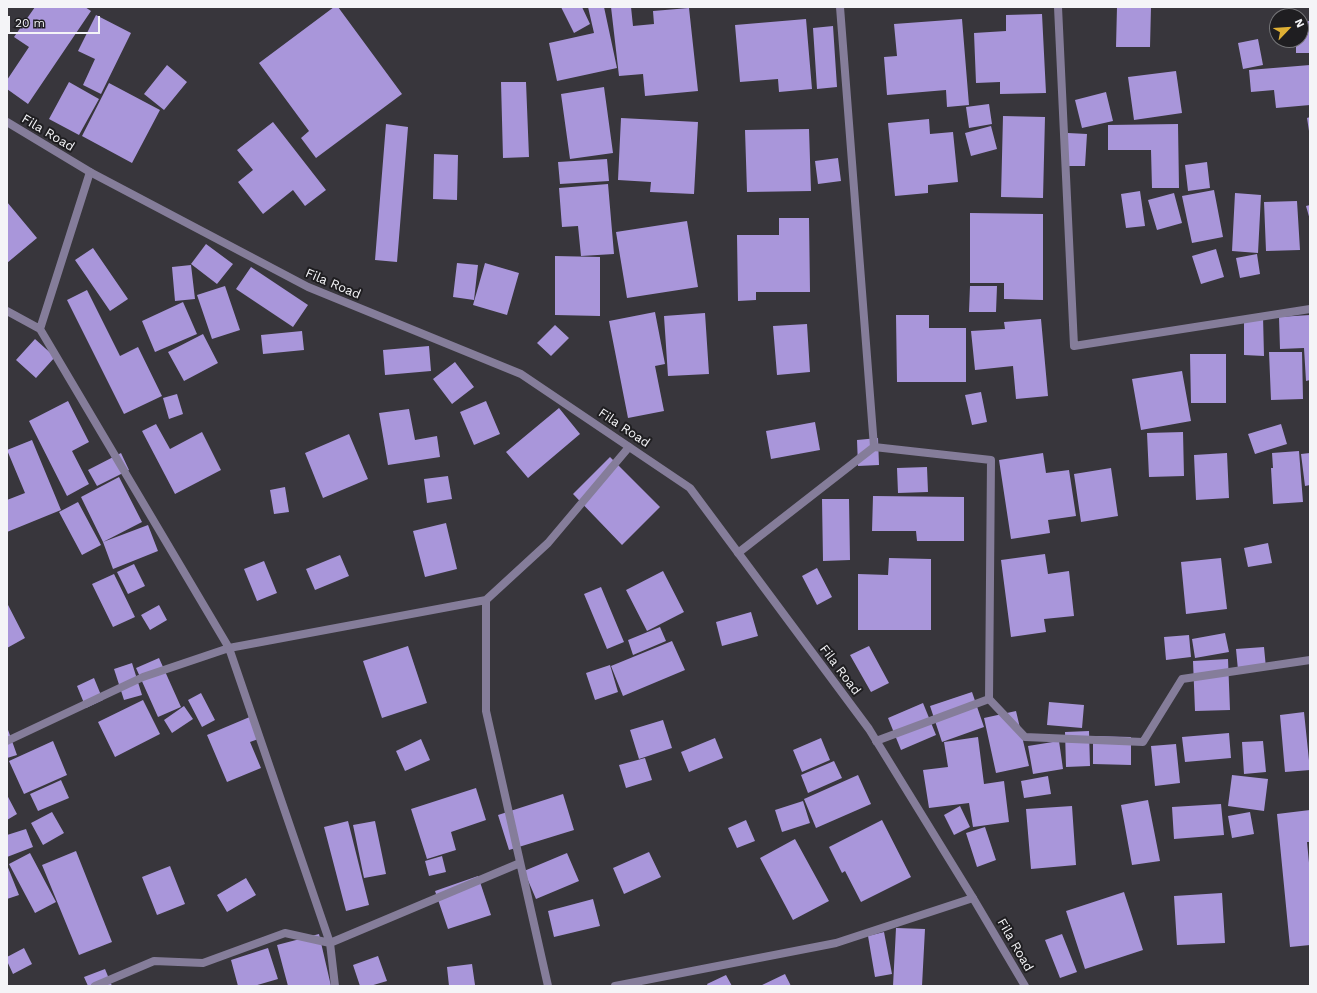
<!DOCTYPE html>
<style>
body{margin:0}
#map{position:relative;width:1317px;height:993px;overflow:hidden;background:#38363c;font-family:"Work Sans",sans-serif}
canvas{display:block}
.frame{position:absolute;inset:0;border:8px solid #f4f4f7;pointer-events:none}
.north{position:absolute;left:1269px;top:8px;width:40px;height:40px;box-sizing:border-box;background:#1f1e21;border:1px solid #747477;border-radius:50%;rotate:65deg;font-size:11px;font-weight:700;line-height:16px;text-align:center;color:#f4f4f7}
.north::after{content:'';display:block;margin:auto;width:14px;height:18px;background:#dfb034;clip-path:polygon(50% 0,100% 100%,50% 72%,0 100%)}
.scale{position:absolute;left:8px;top:16px;width:92px;height:18px;box-sizing:border-box;border:2px solid #f4f4f7;border-top:0;padding-left:5px;font-size:12px;line-height:14px;white-space:nowrap;color:#f4f4f7;-webkit-text-stroke:3px #1f1e21;paint-order:stroke}
</style>
<div id="map">
<canvas width="1317" height="993"></canvas>
<div class="frame"></div>
<div class="north">N</div>
<div class="scale">20 m</div>
</div>
<script>
const ctx = document.querySelector('canvas').getContext('2d');
ctx.lineJoin = 'round';
function paint(path, color) {
  ctx.fillStyle = color;
  ctx.fill(path, 'evenodd');
}
function shape(rows) {
  const path = new Path2D();
  for (const r of rows) {
    path.moveTo(r[0], r[1]);
    for (let i = 2; i < r.length; i += 2) path.lineTo(r[i], r[i + 1]);
  }
  return path;
}
function strokePath(path, color, width, dash) {
  ctx.strokeStyle = color;
  ctx.lineWidth = width;
  ctx.lineCap = dash ? 'butt' : 'round';
  ctx.setLineDash(dash || []);
  ctx.stroke(path);
}
function write(font, color, halo, rows, align = 'center') {
  ctx.font = font + ' "Work Sans",sans-serif';
  ctx.lineWidth = 4;
  ctx.setLineDash([]);
  ctx.textBaseline = 'middle';
  ctx.strokeStyle = halo;
  ctx.fillStyle = color;
  for (const [text, x, y, turn = 0] of rows) {
    ctx.save();
    ctx.translate(x, y);
    ctx.rotate((+turn || 0) * Math.PI / 180);
    ctx.textAlign = isNaN(turn) ? turn : align;
    if (halo) ctx.strokeText(text, 0, 0);
    ctx.fillText(text, 0, 0);
    ctx.restore();
  }
}
paint(shape([
 [35,7,85,7,91,11,28,104,7,89,7,80,29,47,14,37],
 [334,7,338,7,402,94,316,158,301,138,309,131,259,63],
 [561,7,582,7,590,24,574,33],
 [588,7,604,7,617,68,557,81,549,43,594,33],
 [611,7,631,7,633,26,654,24,653,11,689,8,698,91,645,96,643,74,619,76],
 [1117,7,1151,7,1150,47,1116,47],
 [1042,14,1046,93,1000,94,1000,82,976,83,974,33,1006,31,1006,15],
 [96,15,131,33,101,94,83,85,95,59,78,51],
 [806,19,812,89,779,92,778,79,740,82,735,25],
 [962,19,969,105,947,107,946,90,887,95,884,57,897,56,894,24],
 [1301,21,1310,21,1310,53,1296,53,1296,40,1301,40],
 [833,26,837,87,817,89,813,28],
 [1258,39,1263,65,1243,69,1238,43],
 [167,65,187,82,164,110,144,94],
 [1310,65,1310,105,1276,108,1274,90,1251,92,1249,70],
 [1176,71,1182,113,1134,120,1128,77],
 [69,82,99,99,79,135,49,119],
 [501,82,526,82,529,157,503,158],
 [109,83,160,110,132,163,82,136],
 [604,87,613,153,570,159,561,94],
 [1106,92,1113,121,1082,128,1075,100],
 [989,104,992,124,969,128,966,107],
 [1003,116,1045,117,1043,198,1001,197],
 [1310,117,1310,131,1309,131,1307,118],
 [621,118,698,122,694,194,650,192,651,182,618,180],
 [929,119,930,134,953,132,958,182,928,185,928,193,895,196,888,123],
 [273,122,326,190,305,206,293,190,263,214,238,182,253,170,237,150],
 [386,124,408,127,397,262,375,260],
 [1178,124,1179,188,1152,188,1151,150,1108,150,1108,125],
 [991,126,997,149,971,156,965,133],
 [809,129,811,191,747,192,745,130],
 [1068,133,1087,134,1085,166,1066,166],
 [434,154,458,155,457,200,433,199],
 [838,158,841,181,818,184,815,161],
 [607,159,609,181,560,184,558,162],
 [1207,162,1210,188,1188,191,1185,165],
 [608,184,614,254,581,256,578,226,562,227,559,188],
 [1214,190,1223,237,1192,243,1182,196],
 [1140,191,1145,226,1126,228,1121,194],
 [1174,193,1182,223,1157,230,1148,200],
 [1235,193,1261,195,1258,253,1232,251],
 [1297,201,1300,250,1266,251,1264,202],
 [7,202,37,238,7,263],
 [1310,205,1310,220,1306,206],
 [970,213,1043,214,1043,300,1004,299,1004,283,970,283],
 [779,218,809,218,810,292,756,292,756,300,738,301,737,235,779,235],
 [687,221,698,287,627,298,616,232],
 [206,244,233,264,217,284,191,264],
 [93,248,128,299,110,311,75,260],
 [1216,249,1224,277,1201,284,1192,256],
 [1257,254,1260,274,1240,278,1236,258],
 [555,256,600,257,600,316,555,315],
 [457,263,478,265,474,300,453,297],
 [485,263,519,273,507,315,473,305],
 [191,265,195,299,175,301,172,267],
 [251,267,308,305,293,327,236,289],
 [225,286,240,330,212,339,197,295],
 [970,286,997,286,996,312,969,312],
 [87,290,120,356,138,347,162,396,124,414,67,300],
 [183,302,197,334,155,352,142,321],
 [655,312,665,364,655,366,664,411,628,418,609,321],
 [705,313,709,374,668,376,664,316],
 [896,315,929,315,929,328,966,328,966,382,897,382],
 [1310,315,1310,380,1306,381,1304,348,1280,349,1279,317],
 [1244,316,1263,316,1264,356,1244,355],
 [1041,319,1048,396,1016,399,1013,366,975,370,971,331,1005,329,1004,322],
 [807,324,810,372,777,375,773,326],
 [555,325,569,338,551,356,537,343],
 [302,331,304,350,263,354,261,335],
 [203,334,218,363,184,381,168,352],
 [35,339,55,357,36,378,16,360],
 [429,346,431,371,385,375,383,350],
 [1269,352,1302,352,1303,399,1271,400],
 [1190,354,1226,354,1226,403,1191,403],
 [455,362,474,387,452,404,433,379],
 [1182,371,1191,421,1141,430,1132,379],
 [981,392,987,422,972,425,965,395],
 [177,394,183,414,169,419,163,398],
 [68,401,89,442,72,451,89,484,67,496,29,421],
 [486,401,500,434,474,445,460,412],
 [559,408,580,434,528,478,506,452],
 [409,409,415,440,437,436,440,457,388,465,379,413],
 [815,422,820,450,771,459,766,431],
 [156,424,170,449,202,432,221,470,175,494,142,431],
 [1281,424,1287,444,1255,454,1248,434],
 [1183,432,1184,476,1149,477,1147,433],
 [349,434,368,479,323,498,305,453],
 [878,438,879,465,858,466,857,440],
 [32,440,61,510,7,532,7,500,25,493,7,450],
 [1299,451,1303,502,1273,504,1271,468,1273,468,1272,453],
 [121,453,129,470,97,486,88,470],
 [1043,453,1046,473,1069,470,1076,516,1048,520,1050,533,1011,539,999,460],
 [1227,453,1229,498,1196,500,1194,455],
 [1310,453,1310,485,1305,486,1301,454],
 [610,457,660,507,622,545,573,494],
 [927,467,928,492,898,493,897,468],
 [1111,468,1118,516,1081,522,1074,474],
 [448,476,452,499,427,503,424,479],
 [119,477,142,522,103,542,81,497],
 [285,487,289,512,274,514,270,490],
 [873,496,964,497,964,541,917,541,916,531,872,531],
 [822,499,849,499,850,560,823,561],
 [78,502,101,545,82,555,59,512],
 [446,523,457,569,425,577,413,531],
 [148,525,158,551,113,569,103,542],
 [1268,543,1272,563,1248,567,1244,548],
 [1045,554,1048,574,1069,571,1074,616,1044,619,1046,632,1011,637,1001,560],
 [340,555,349,576,315,590,306,569],
 [889,558,931,559,931,630,858,630,858,574,888,575],
 [1221,558,1227,609,1186,614,1181,562],
 [264,561,277,593,257,601,244,569],
 [134,564,145,586,128,594,117,572],
 [817,568,832,597,817,605,802,576],
 [663,571,684,612,647,631,626,590],
 [114,574,135,617,113,627,92,584],
 [601,587,624,642,607,649,584,594],
 [7,603,25,638,7,648],
 [159,605,167,620,150,630,141,615],
 [751,612,758,636,722,646,716,622],
 [660,627,666,641,633,655,628,640],
 [1225,633,1229,652,1195,658,1192,639],
 [1189,635,1191,657,1166,660,1164,637],
 [672,641,685,670,623,696,611,666],
 [408,646,427,703,382,718,363,661],
 [869,646,889,683,871,692,850,655],
 [1264,647,1266,668,1238,670,1236,649],
 [159,658,181,707,158,717,136,668],
 [1228,659,1230,710,1195,711,1193,661],
 [132,663,142,695,124,700,114,669],
 [610,665,618,692,595,700,586,673],
 [94,678,103,700,86,708,77,686],
 [972,692,984,727,942,742,930,706],
 [201,693,215,720,202,727,188,700],
 [143,700,160,734,115,757,98,722],
 [1049,702,1084,705,1082,728,1047,725],
 [923,703,936,735,901,750,888,718],
 [184,706,193,719,172,733,164,720],
 [1016,711,1029,766,996,773,984,718],
 [1304,712,1310,770,1285,772,1280,715],
 [252,716,261,738,250,742,261,768,227,782,207,735],
 [663,720,672,748,639,759,630,730],
 [7,727,17,755,7,758],
 [1089,731,1090,766,1066,767,1065,732],
 [1229,733,1231,758,1185,762,1182,737],
 [1093,736,1131,737,1131,765,1093,764],
 [978,737,984,784,1004,781,1009,822,973,827,969,803,929,808,923,770,948,767,944,742],
 [715,738,723,758,689,772,681,752],
 [821,738,830,760,802,772,793,750],
 [421,739,430,760,405,771,396,751],
 [53,741,67,775,24,794,9,761],
 [1059,741,1063,769,1033,774,1028,746],
 [1263,741,1266,772,1244,774,1242,742],
 [1176,744,1180,783,1155,786,1151,746],
 [645,758,652,780,626,788,619,765],
 [834,761,842,778,808,793,801,775],
 [858,775,871,804,816,828,804,799],
 [1232,775,1268,779,1264,811,1228,806],
 [1048,776,1051,794,1024,798,1021,781],
 [61,780,69,798,38,811,30,794],
 [476,788,486,820,451,832,456,850,427,859,411,809],
 [563,794,574,830,509,850,498,815],
 [7,795,17,814,7,820],
 [1148,800,1160,861,1132,865,1121,805],
 [803,801,810,823,782,832,775,810],
 [1221,804,1224,835,1174,839,1172,807],
 [960,806,970,827,954,835,944,815],
 [1072,806,1076,865,1031,869,1026,809],
 [1310,810,1310,842,1307,842,1310,873,1310,945,1290,947,1277,814],
 [52,812,64,833,43,845,31,823],
 [1250,812,1254,834,1232,838,1228,816],
 [746,820,755,841,737,848,728,828],
 [882,820,911,877,861,902,845,871,842,873,829,847],
 [348,821,369,905,346,911,324,827],
 [375,821,386,874,364,878,353,825],
 [985,827,996,860,977,867,966,833],
 [26,829,33,847,7,857,7,835],
 [795,839,829,901,793,920,760,858],
 [76,851,112,942,79,955,42,865],
 [649,852,661,877,624,894,613,868],
 [30,853,56,902,35,913,9,864],
 [567,853,579,881,536,899,524,871],
 [442,856,446,872,429,876,425,861],
 [7,865,19,895,7,899],
 [170,866,185,904,157,915,142,877],
 [478,876,491,915,448,929,435,891],
 [246,878,256,895,227,912,217,895],
 [1124,892,1143,950,1085,969,1066,911],
 [1222,893,1225,943,1177,945,1174,896],
 [593,899,600,926,554,937,548,911],
 [896,928,925,929,922,986,893,986],
 [884,932,892,974,875,977,868,936],
 [319,934,331,986,288,986,277,945],
 [1062,934,1077,972,1060,978,1045,940],
 [24,948,32,964,13,974,7,961,7,957],
 [268,948,278,979,254,986,238,986,231,960],
 [378,956,387,981,370,986,360,986,353,965],
 [472,964,475,985,449,986,447,967],
 [105,969,112,986,88,986,84,977],
 [785,974,791,986,760,986],
 [726,975,732,986,708,986,707,984]
]), '#a996da');
strokePath(shape([
 [1058,7,1074,346,1310,309],
 [7,311,40,329,229,648,330,943,335,986],
 [40,329,90,172],
 [874,447,991,460,989,699,876,741],
 [738,553,874,447,840,7],
 [989,699,1025,737,1143,742,1182,679,1310,660],
 [7,741,143,677,229,648,486,600],
 [95,986,154,961,203,963,285,933,330,943,520,863],
 [548,986,486,711,486,600,548,543,629,447],
 [615,986,836,943,973,898]
]), '#857d9a', 8);
strokePath(shape([
 [7,122,90,172,308,287,521,374,690,488,869,729,973,898,1025,986]
]), '#857d9a', 8);
write('13px', '#f4f4f7', '#1f1e21', [
 ["Fila Road",48,133,31],
 ["Fila Road",333,284,23],
 ["Fila Road",624,428,34],
 ["Fila Road",840,670,53],
 ["Fila Road",1015,945,60]
]);
</script>
